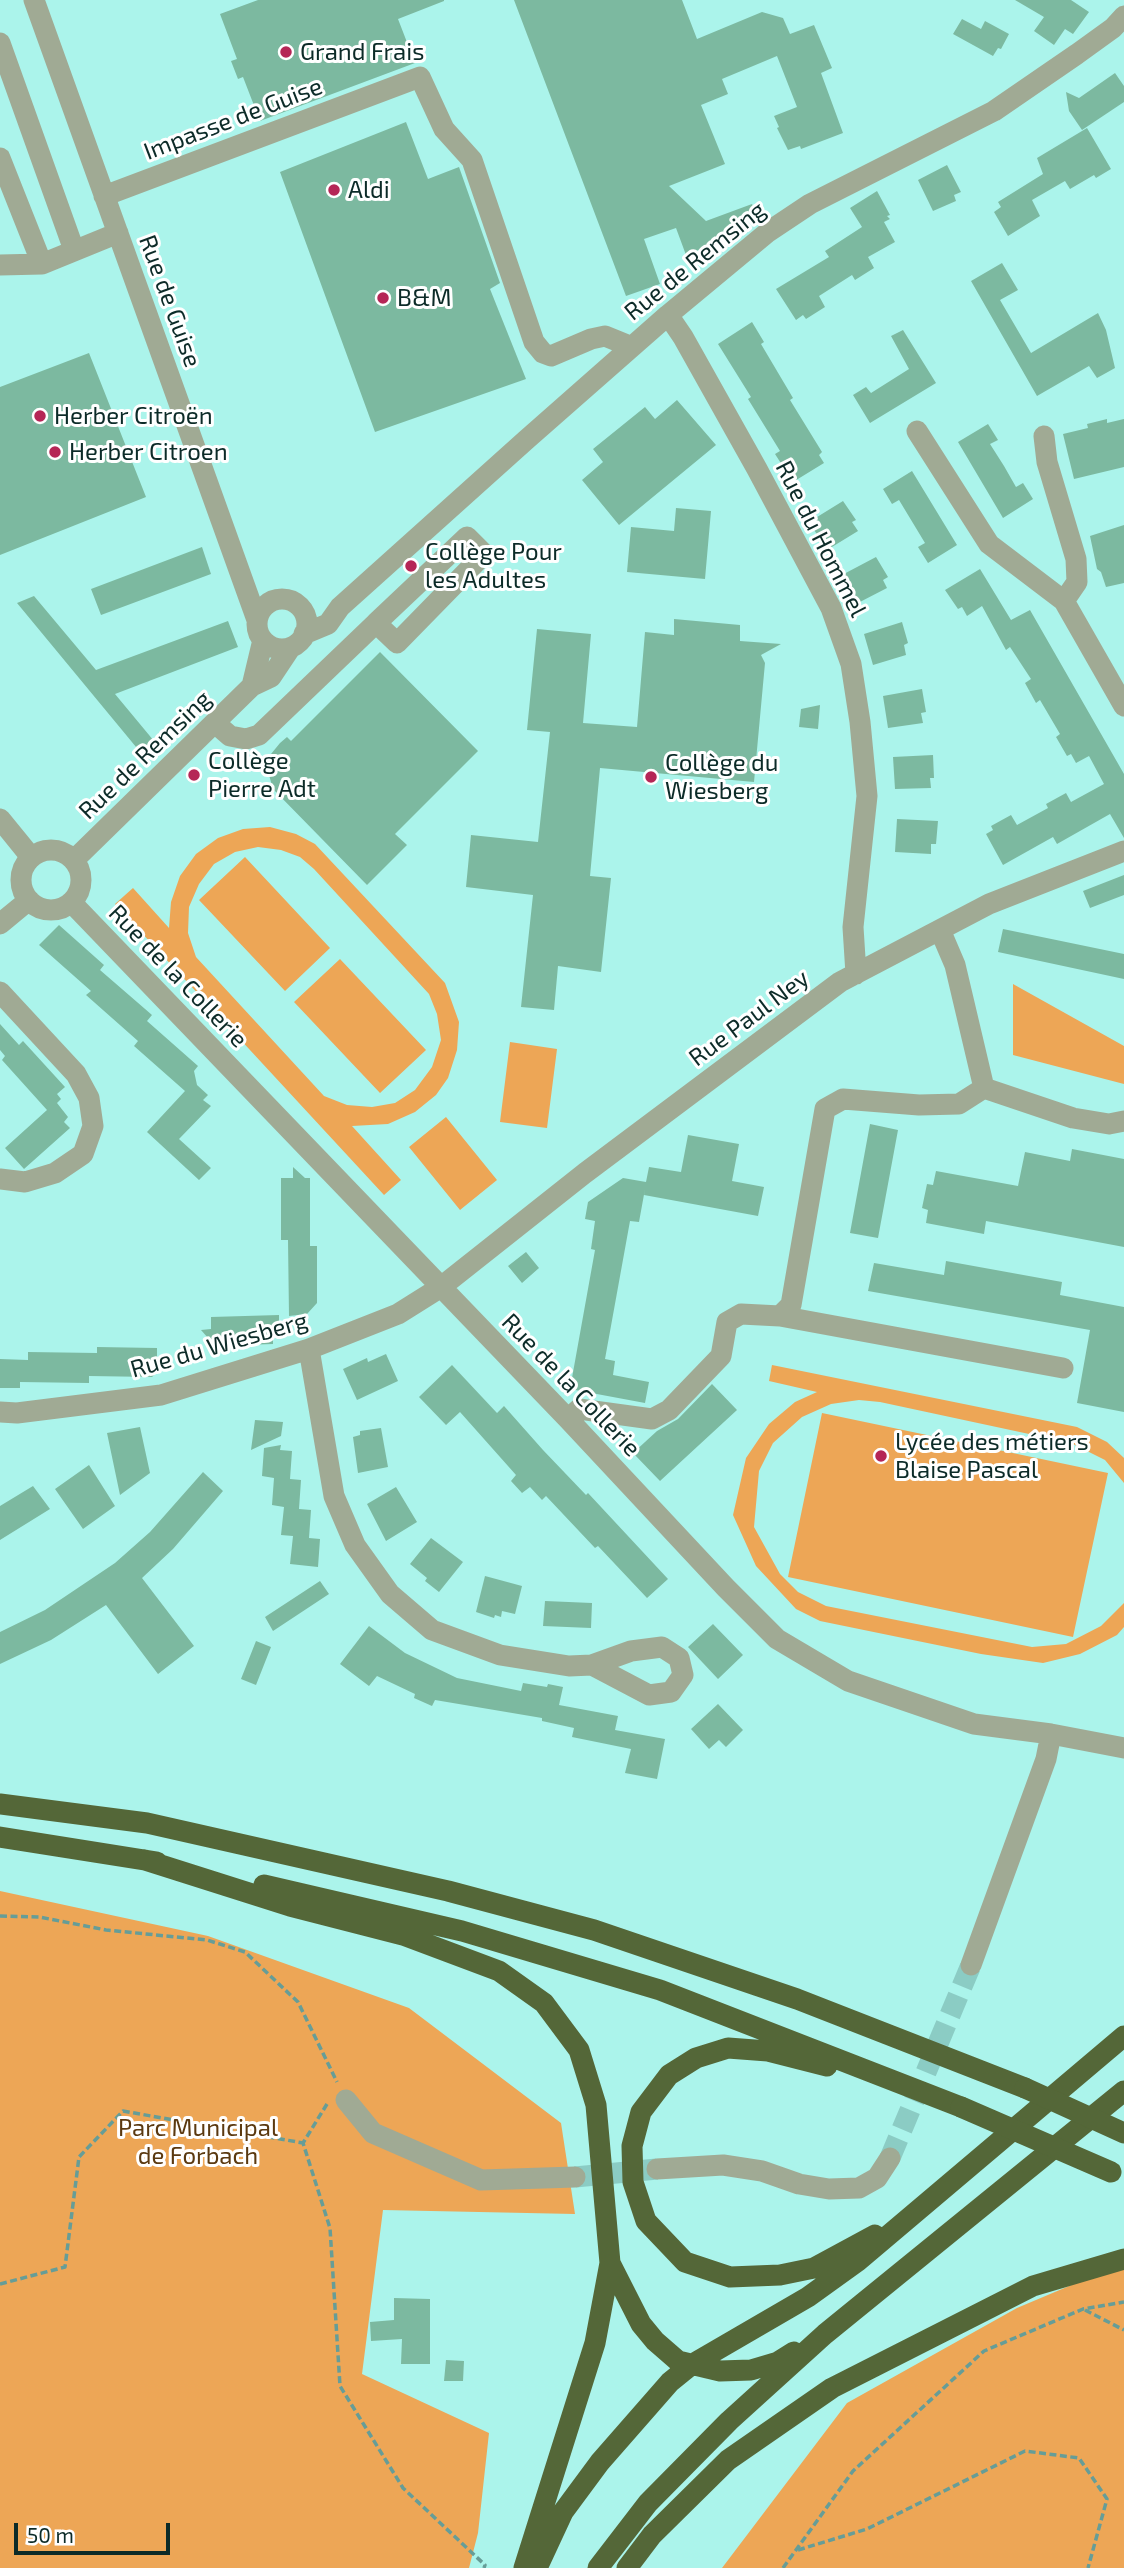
<!DOCTYPE html>
<meta charset="utf-8">
<style>
body{margin:0}
#map{position:relative;width:1124px;height:2568px;overflow:hidden;background:#abf4eb;font-family:"Exo 2",sans-serif}
canvas{display:block}
.scale{position:absolute;left:14px;top:2523px;width:156px;height:32px;box-sizing:border-box;border:4px solid #0c2b28;border-top:0;padding-left:9px;font-size:21px;line-height:24px;white-space:nowrap;color:#0c2b28;-webkit-text-stroke:5px #fff;paint-order:stroke}
</style>
<div id="map">
<canvas width="1124" height="2568"></canvas>
<div class="scale">50 m</div>
</div>
<script>
const ctx = document.querySelector('canvas').getContext('2d');
ctx.lineJoin = 'round';
function paint(path, color) {
  ctx.fillStyle = color;
  ctx.fill(path, 'evenodd');
}
function shape(rows) {
  const path = new Path2D();
  for (const r of rows) {
    if (r.length === 3) {
      path.moveTo(r[0] + r[2], r[1]);
      path.arc(r[0], r[1], r[2], 0, 2 * Math.PI);
      continue;
    }
    path.moveTo(r[0], r[1]);
    for (let i = 2; i < r.length; i += 2) path.lineTo(r[i], r[i + 1]);
  }
  return path;
}
function strokePath(path, color, width, dash) {
  ctx.strokeStyle = color;
  ctx.lineWidth = width;
  ctx.lineCap = dash ? 'butt' : 'round';
  ctx.setLineDash(dash || []);
  ctx.stroke(path);
}
function write(font, color, halo, rows, align = 'center') {
  ctx.font = font + ' "Exo 2",sans-serif';
  ctx.lineWidth = 6;
  ctx.setLineDash([]);
  ctx.textBaseline = 'middle';
  ctx.strokeStyle = halo;
  ctx.fillStyle = color;
  for (const [text, x, y, turn = 0] of rows) {
    ctx.save();
    ctx.translate(x, y);
    ctx.rotate((+turn || 0) * Math.PI / 180);
    ctx.textAlign = isNaN(turn) ? turn : align;
    if (halo) ctx.strokeText(text, 0, 0);
    ctx.fillText(text, 0, 0);
    ctx.restore();
  }
}
paint(shape([
 [270,827,296,834,315,844,445,983,459,1022,457,1050,448,1078,436,1095,415,1112,388,1124,352,1126,401,1180,384,1195,115,904,133,888,169,928,171,902,180,876,196,854,218,838,243,829],
 [258,847,281,850,300,857,314,869,429,994,437,1014,441,1040,432,1067,415,1090,395,1103,372,1107,347,1105,324,1096,196,957,188,933,189,907,199,884,214,864,235,852],
 [245,857,330,948,285,991,199,900],
 [340,959,426,1050,380,1093,294,1002],
 [1013,984,1124,1046,1124,1084,1013,1055],
 [510,1042,557,1049,547,1128,500,1122],
 [446,1117,497,1180,460,1210,409,1147],
 [772,1365,1077,1427,1107,1442,1124,1458,1124,1483,1105,1460,1071,1443,880,1402,859,1400,831,1404,802,1417,773,1443,759,1471,754,1527,780,1574,798,1592,826,1606,1032,1647,1066,1644,1101,1626,1124,1603,1124,1627,1117,1635,1080,1654,1043,1663,981,1654,820,1621,796,1609,756,1566,733,1515,746,1458,769,1424,795,1402,817,1392,769,1381],
 [822,1413,1108,1473,1073,1637,788,1577],
 [0,1891,208,1936,409,2008,561,2123,575,2214,383,2210,362,2374,489,2433,478,2533,469,2568,0,2568],
 [1124,2269,1124,2568,722,2568,847,2403,1017,2308,1081,2281]
]), '#eda656');
paint(shape([
 [258,0,444,0,444,1,398,19,415,63,260,121,243,77,238,79,231,61,237,59,220,14],
 [514,0,682,0,697,39,762,12,783,18,790,34,814,25,832,68,821,73,843,133,801,149,800,146,788,150,777,128,779,127,774,116,797,107,777,56,722,79,728,94,701,105,725,164,669,186,706,221,752,204,757,216,727,229,730,238,686,255,676,228,644,239,660,284,626,296],
 [1015,0,1071,0,1089,12,1073,34,1065,29,1054,45,1034,31,1044,17],
 [962,19,981,29,985,21,1009,34,1001,49,998,48,993,56,953,34],
 [1115,73,1124,86,1124,102,1082,130,1069,111,1066,92,1079,98],
 [406,122,428,179,459,167,500,283,490,289,526,379,375,432,280,172],
 [1087,128,1111,169,1096,178,1094,175,1070,189,1065,181,1032,200,1040,216,1008,236,994,212,1001,207,998,202,1043,174,1037,158],
 [947,165,961,192,954,195,956,201,933,211,918,180],
 [877,191,890,215,887,216,890,219,884,222,895,242,868,257,874,268,855,280,852,275,819,296,825,307,806,319,803,315,796,320,776,289,829,257,825,251,862,227,850,208],
 [1002,263,1018,290,1000,300,1031,353,1098,313,1106,330,1115,368,1097,378,1089,366,1037,396,971,281],
 [752,322,764,342,761,344,793,398,790,400,822,452,819,455,824,463,793,482,775,454,780,451,748,399,751,397,718,344],
 [903,330,936,383,870,423,853,395,866,387,871,393,909,369,891,336],
 [89,353,146,497,0,555,0,387],
 [677,400,716,445,619,525,582,480,603,462,593,449,645,407,655,419],
 [1107,419,1107,423,1124,419,1124,467,1074,479,1063,434,1088,428,1087,424],
 [988,424,998,440,990,444,1004,466,1016,487,1023,483,1033,499,1003,518,958,442],
 [912,471,957,545,928,563,918,547,925,543,899,500,892,504,883,489],
 [843,501,856,520,852,522,858,531,827,550,809,522],
 [676,508,711,511,705,579,627,572,631,527,674,531],
 [1124,525,1124,583,1106,587,1101,572,1097,569,1090,536],
 [202,547,211,574,101,615,91,589],
 [876,557,888,577,883,580,887,588,856,604,840,576],
 [980,569,1011,620,1030,610,1124,774,1124,838,1110,814,1057,844,1053,837,1003,865,986,834,993,830,991,826,1011,815,1017,825,1048,808,1046,804,1066,793,1071,802,1104,784,1089,756,1076,763,1071,754,1067,756,1056,737,1060,734,1040,700,1036,703,1025,683,1031,679,1010,647,1006,650,982,606,967,616,962,607,958,609,945,590],
 [34,596,96,670,228,621,238,647,115,694,154,741,141,753,17,603],
 [674,619,740,625,740,641,781,644,761,655,765,663,754,782,600,768,590,876,611,878,601,972,558,966,554,1010,521,1007,533,895,466,887,471,835,538,842,550,732,527,730,537,629,591,634,583,723,637,727,645,632,674,635],
 [902,622,908,643,904,645,906,655,873,665,864,634],
 [380,652,478,751,395,834,407,845,367,885,273,789,267,768,271,754,280,743,287,737,291,741],
 [922,689,926,712,921,713,923,723,888,728,883,696],
 [820,705,818,729,799,727,801,709],
 [933,755,934,778,930,778,931,788,895,789,893,757],
 [897,819,938,821,936,844,931,844,931,854,895,852],
 [1124,875,1124,895,1090,908,1083,891],
 [59,925,104,965,100,970,152,1015,147,1021,198,1066,194,1071,197,1085,208,1095,203,1100,211,1106,179,1139,211,1168,199,1180,147,1132,185,1091,134,1046,138,1041,86,995,91,991,39,945],
 [1003,929,1124,954,1124,979,998,952],
 [0,1024,19,1045,23,1041,65,1087,57,1094,61,1099,57,1103,68,1117,64,1122,70,1128,24,1169,5,1148,47,1110,2,1060,5,1056,0,1050],
 [870,1124,898,1130,878,1238,850,1233],
 [688,1135,739,1144,732,1181,764,1187,758,1216,644,1195,645,1189,639,1222,630,1221,605,1359,615,1361,613,1375,649,1382,645,1403,570,1389,595,1250,591,1249,595,1221,585,1219,588,1202,623,1178,646,1182,649,1167,681,1172],
 [1072,1149,1124,1159,1124,1247,986,1221,984,1234,926,1223,928,1210,922,1208,927,1184,933,1185,936,1171,1018,1186,1025,1152,1070,1161],
 [293,1167,305,1178,310,1178,310,1246,317,1246,317,1303,307,1314,289,1316,288,1240,281,1240,281,1178,293,1178],
 [526,1252,539,1268,522,1283,508,1266],
 [946,1261,1062,1282,1060,1295,1124,1307,1124,1412,1077,1403,1090,1330,868,1291,874,1263,944,1275],
 [279,1315,279,1332,273,1337,273,1344,215,1346,201,1330,211,1329,211,1317],
 [97,1347,157,1348,157,1372,152,1377,89,1376,89,1383,20,1382,20,1388,0,1388,0,1359,28,1360,28,1352,97,1353],
 [386,1354,398,1381,357,1400,343,1369,367,1358,368,1362],
 [452,1365,497,1413,504,1406,543,1450,586,1495,588,1493,668,1579,647,1598,598,1546,595,1548,546,1496,542,1500,530,1487,522,1493,511,1481,516,1475,460,1412,446,1425,419,1397],
 [712,1384,737,1410,660,1481,633,1453,657,1431,678,1419],
 [255,1420,283,1422,281,1436,251,1450],
 [140,1427,150,1473,120,1495,107,1433],
 [381,1428,388,1467,358,1473,353,1437,360,1435,360,1431],
 [281,1445,280,1450,292,1451,290,1479,301,1480,299,1509,311,1510,309,1538,320,1539,318,1567,290,1564,293,1536,281,1535,284,1507,272,1505,274,1478,262,1476,264,1448],
 [89,1465,115,1506,83,1529,55,1489],
 [203,1472,223,1491,173,1549,142,1578,194,1646,158,1674,106,1605,51,1640,0,1664,0,1632,45,1610,115,1563,150,1532],
 [33,1486,50,1509,0,1540,0,1506],
 [396,1487,417,1522,386,1541,367,1504],
 [431,1538,463,1562,439,1592,425,1581,427,1578,410,1564],
 [485,1576,522,1586,515,1614,502,1611,501,1617,495,1615,494,1618,476,1612],
 [320,1581,329,1594,273,1631,265,1617],
 [545,1601,592,1603,591,1628,543,1626],
 [713,1624,743,1655,718,1679,688,1647],
 [369,1626,405,1653,457,1678,521,1691,523,1683,547,1687,548,1684,563,1687,559,1705,618,1716,615,1730,665,1739,657,1779,625,1773,631,1749,572,1737,574,1728,542,1721,542,1718,435,1700,432,1706,414,1698,415,1694,377,1676,369,1686,340,1664],
 [256,1641,271,1647,256,1685,241,1679],
 [718,1704,743,1730,726,1747,719,1740,709,1749,691,1729],
 [394,2298,430,2299,430,2364,401,2364,402,2339,371,2341,370,2322,394,2320],
 [446,2360,464,2361,463,2381,444,2381]
]), '#7cb9a0');
strokePath(shape([
 [890,2158,971,1965],
 [575,2177,657,2169]
]), '#8bccc4', 21, [21, 10]);
strokePath(shape([
 [0,1916,39,1917,106,1930,207,1940,245,1952,298,2002,337,2082],
 [327,2104,303,2143,330,2228,340,2386,403,2488,485,2565,484,2568],
 [0,2284,65,2267,79,2157,123,2111,303,2143],
 [1085,2310,1124,2330],
 [798,2550,867,2529,1025,2451,1079,2458,1107,2499,1088,2568],
 [783,2568,853,2471,984,2351,1083,2309,1124,2302]
]), '#669d97', 3.5, [7, 3.5]);
strokePath(shape([
 [34,0,257,620],
 [0,43,74,250],
 [0,158,42,264],
 [104,196,420,77,444,129,472,160,534,342,543,353,551,356,591,339,605,336,632,347],
 [0,265,42,264,118,233],
 [668,315,683,337,757,469,831,608,851,664,860,722,867,796,853,927,856,974],
 [917,431,989,544,1064,601,1124,706],
 [1044,436,1047,462,1076,559,1077,582,1064,601],
 [282,624,25],
 [304,634,328,624,340,607,526,440,668,315,768,232,810,204,994,111,1077,54,1113,28,1124,16],
 [252,686,263,640],
 [215,723,230,736,246,739,259,735,376,623,397,643,484,554,467,537,376,623],
 [0,819,31,857],
 [51,880,30],
 [74,860,252,686,271,677,291,647],
 [71,902,568,1419,726,1588,777,1639,848,1681,974,1724,1051,1734,1124,1748],
 [0,924,29,900],
 [940,930,955,965,984,1088,1073,1118,1109,1124,1124,1121],
 [0,992,76,1074,89,1098,93,1126,83,1154,55,1173,25,1182,0,1179],
 [780,1316,1063,1368],
 [309,1349,334,1496,355,1545,390,1594,432,1630,500,1655,569,1666,592,1665,631,1651,662,1647,679,1658,683,1675,671,1692,649,1695,592,1665],
 [0,1412,17,1413,161,1395,309,1349,398,1314,441,1287,585,1173,840,982,989,904,1124,851],
 [568,1419,579,1409,652,1419,669,1410,721,1356,727,1322,741,1314,780,1316,791,1305,825,1109,843,1099,919,1105,959,1104,984,1088],
 [971,1965,1046,1759,1051,1734],
 [346,2100,373,2133,481,2180,575,2177],
 [657,2169,723,2165,762,2171,799,2184,829,2189,859,2188,877,2178,890,2158]
]), '#a0aa94', 21);
strokePath(shape([
 [0,1804,147,1823,448,1891,594,1930,797,1999,1025,2088],
 [0,1837,157,1862],
 [145,1860,290,1906,403,1935,499,1971,544,2003,579,2050,596,2105,610,2263,595,2343,524,2568],
 [264,1885,462,1931,660,1990,961,2107],
 [827,2066,768,2051,728,2048,696,2058,669,2075,641,2112,632,2146,633,2182,646,2221,685,2262,730,2277,780,2275,814,2268,875,2235],
 [610,2263,641,2324,655,2341,678,2361,720,2371,751,2370,778,2362,794,2352],
 [537,2568,563,2512,600,2462,670,2382,691,2365,808,2297,858,2261,1124,2036],
 [598,2568,648,2503,729,2421,825,2334,1124,2091],
 [627,2568,652,2535,728,2460,832,2388,1033,2286,1124,2259]
]), '#546738', 21);
strokePath(shape([
 [1025,2088,1124,2133],
 [961,2107,1111,2172]
]), '#546738', 21);
for (const [x, y, r, color] of [
 [286,52,7,"#b52656"],
 [334,190,7,"#b52656"],
 [383,298,7,"#b52656"],
 [40,416,7,"#b52656"],
 [55,452,7,"#b52656"],
 [411,566,7,"#b52656"],
 [194,775,7,"#b52656"],
 [651,777,7,"#b52656"],
 [881,1456,7,"#b52656"]
]) {
  const dot = new Path2D();
  dot.arc(x, y, r, 0, 2 * Math.PI);
  ctx.fillStyle = color;
  ctx.fill(dot);
  strokePath(dot, '#fff', 2.5);
}
write('24px', '#0c2b28', '#fff', [
 ["Grand Frais",300,52],
 ["Aldi",348,190],
 ["B&M",397,298],
 ["Herber Citroën",54,416],
 ["Herber Citroen",69,452],
 ["Collège Pour",425,552],
 ["les Adultes",425,580],
 ["Collège",208,761],
 ["Pierre Adt",208,789],
 ["Collège du",665,763],
 ["Wiesberg",665,791],
 ["Lycée des métiers",895,1442],
 ["Blaise Pascal",895,1470]
], 'left');
write('24px', '#0c2b28', '#fff', [
 ["Impasse de Guise",233,119,-21],
 ["Rue de Remsing",695,261,-39],
 ["Rue de Guise",170,301,70],
 ["Rue du Hommel",821,539,63],
 ["Rue de Remsing",145,755,-44],
 ["Rue de la Collerie",178,976,46],
 ["Rue Paul Ney",749,1018,-37],
 ["Rue du Wiesberg",219,1345,-16],
 ["Rue de la Collerie",571,1385,46]
]);
write('24px', '#5b3910', '#fff', [
 ["Parc Municipal",198,2128],
 ["de Forbach",198,2156]
]);
</script>
